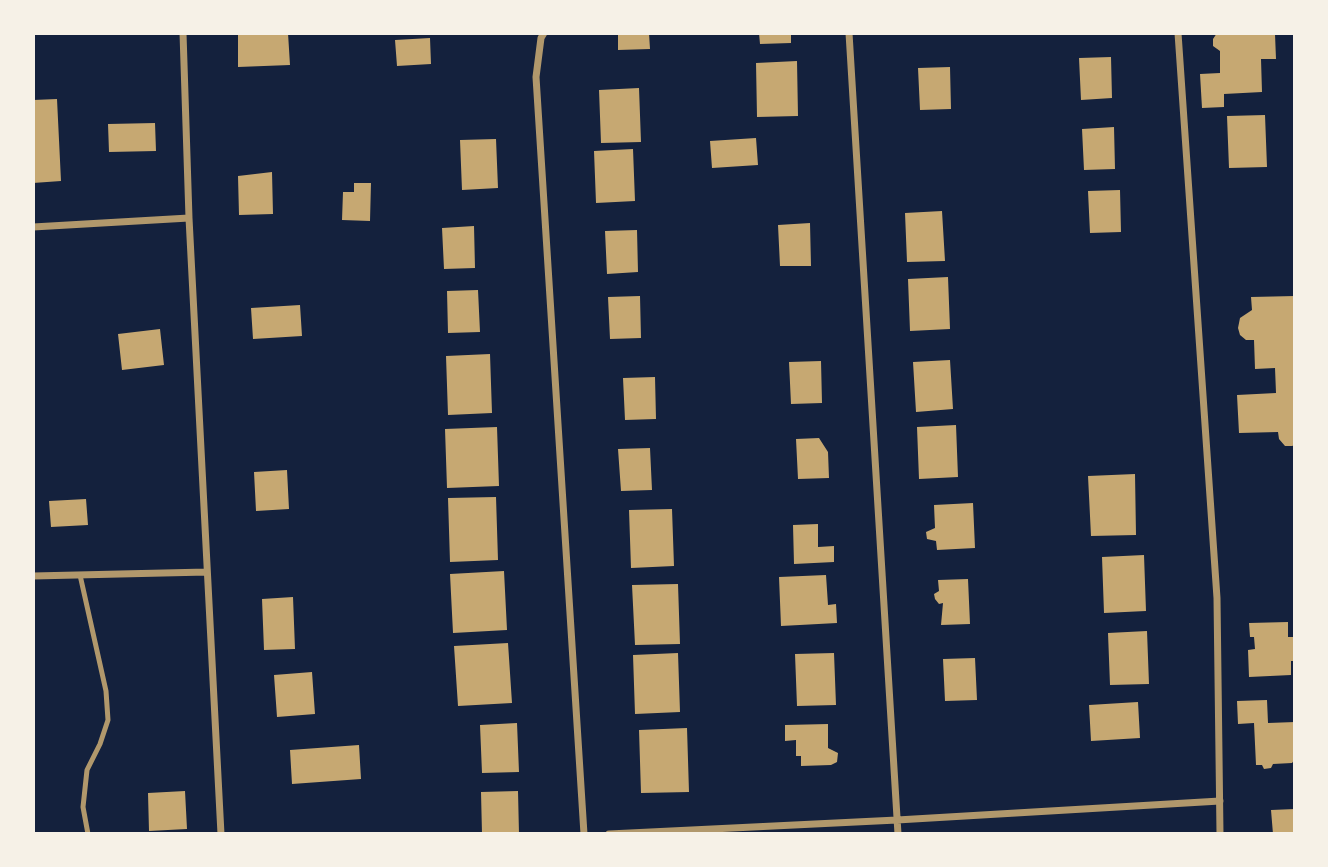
<!DOCTYPE html>
<style>
body{margin:0}
#map{position:relative;width:1328px;height:867px;overflow:hidden;background:#14213d;font-family:Georgia,serif}
canvas{display:block}
.frame{position:absolute;inset:0;border:35px solid #f6f1e7;pointer-events:none}
</style>
<div id="map">
<canvas width="1328" height="867"></canvas>
<div class="frame"></div>
</div>
<script>
const ctx = document.querySelector('canvas').getContext('2d');
ctx.lineJoin = 'round';
function paint(path, color) {
  ctx.fillStyle = color;
  ctx.fill(path, 'evenodd');
}
function shape(rows) {
  const path = new Path2D();
  for (const r of rows) {
    path.moveTo(r[0], r[1]);
    for (let i = 2; i < r.length; i += 2) path.lineTo(r[i], r[i + 1]);
  }
  return path;
}
function strokePath(path, color, width, dash) {
  ctx.strokeStyle = color;
  ctx.lineWidth = width;
  ctx.lineCap = dash ? 'butt' : 'round';
  ctx.setLineDash(dash || []);
  ctx.stroke(path);
}
paint(shape([
 [238,33,288,33,290,65,238,67],
 [618,33,649,33,650,49,618,50],
 [759,33,791,33,791,43,760,44],
 [1217,33,1275,34,1276,59,1261,59,1262,92,1224,94,1224,107,1202,108,1200,74,1220,73,1220,51,1213,46,1213,39],
 [430,38,431,64,397,66,395,40],
 [1111,57,1112,98,1081,100,1079,58],
 [797,61,798,116,757,117,756,63],
 [950,67,951,109,920,110,918,68],
 [639,88,641,142,601,143,599,90],
 [57,99,61,181,33,183,33,100],
 [1265,115,1267,167,1229,168,1227,116],
 [155,123,156,151,109,152,108,124],
 [1114,127,1115,169,1084,170,1082,129],
 [756,138,758,165,712,168,710,141],
 [496,139,498,188,462,190,460,140],
 [633,149,635,201,596,203,594,151],
 [272,172,273,214,239,215,238,176],
 [354,183,371,183,370,221,342,220,343,192,354,192],
 [1120,190,1121,232,1090,233,1088,191],
 [942,211,945,261,907,262,905,213],
 [810,223,811,266,780,266,778,225],
 [474,226,475,268,444,269,442,228],
 [637,230,638,272,607,274,605,231],
 [948,277,950,329,910,331,908,279],
 [478,290,480,332,448,333,447,291],
 [640,296,641,338,610,339,608,297],
 [1295,296,1295,445,1292,446,1285,446,1279,439,1278,432,1239,433,1237,395,1276,393,1275,368,1255,369,1254,340,1246,340,1240,335,1238,328,1240,318,1252,310,1251,297],
 [300,305,302,336,253,339,251,308],
 [160,329,164,365,122,370,118,334],
 [490,354,492,413,448,415,446,356],
 [950,360,953,409,916,412,913,362],
 [821,361,822,403,791,404,789,362],
 [655,377,656,419,625,420,623,378],
 [956,425,958,477,919,479,917,427],
 [497,427,499,486,447,488,445,429],
 [819,438,828,452,829,478,798,479,796,439],
 [650,448,652,490,621,491,618,449],
 [287,470,289,509,256,511,254,472],
 [1135,474,1136,535,1091,536,1088,476],
 [496,497,498,560,450,562,448,498],
 [86,499,88,525,51,527,49,501],
 [973,503,975,548,937,550,936,541,927,539,926,532,935,528,934,505],
 [672,509,674,566,631,568,629,510],
 [818,524,818,547,834,546,834,562,794,564,793,525],
 [1144,555,1146,611,1104,613,1102,557],
 [504,571,507,630,453,633,450,574],
 [826,575,828,605,836,604,837,623,781,626,779,577],
 [968,579,970,624,941,625,943,603,939,604,935,599,934,594,939,591,938,580],
 [678,584,680,644,635,645,632,585],
 [293,597,295,649,264,650,262,599],
 [1288,622,1288,637,1295,637,1295,661,1291,661,1291,675,1249,677,1248,650,1255,649,1254,637,1250,637,1249,623],
 [1147,631,1149,684,1110,685,1108,633],
 [508,643,512,703,458,706,454,646],
 [678,653,680,712,635,714,633,655],
 [834,653,836,705,797,706,795,654],
 [975,658,977,700,945,701,943,659],
 [312,672,315,714,277,717,274,675],
 [1267,700,1268,723,1295,722,1295,759,1292,763,1273,764,1271,768,1264,769,1262,765,1256,765,1254,723,1238,724,1237,701],
 [1138,702,1140,738,1091,741,1089,705],
 [517,723,519,772,482,773,480,725],
 [828,724,828,748,838,753,837,762,831,765,801,766,801,756,796,756,796,740,785,741,785,725],
 [687,728,689,792,641,793,639,730],
 [359,745,361,779,292,784,290,750],
 [185,791,187,829,149,831,148,793],
 [518,791,519,834,482,834,481,792],
 [1295,809,1295,834,1273,834,1271,810]
]), '#c6a872');
strokePath(shape([
 [80,575,106,691,108,720,100,744,87,770,83,807,88,834]
]), '#b1986c', 5);
strokePath(shape([
 [183,33,189,218,221,834],
 [544,33,541,38,536,77,584,834],
 [849,33,898,834],
 [1178,33,1217,598,1220,834],
 [33,227,189,218],
 [33,576,207,572],
 [609,834,897,820,1220,801]
]), '#b1986c', 7);
</script>
